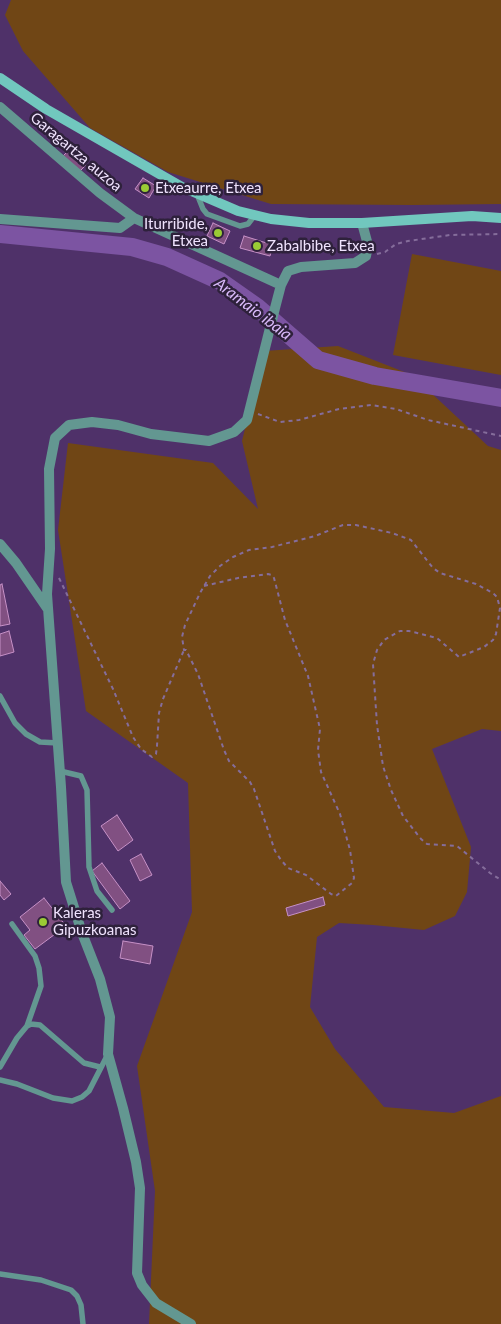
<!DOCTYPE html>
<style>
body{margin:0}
canvas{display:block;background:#4f3169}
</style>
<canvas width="501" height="1324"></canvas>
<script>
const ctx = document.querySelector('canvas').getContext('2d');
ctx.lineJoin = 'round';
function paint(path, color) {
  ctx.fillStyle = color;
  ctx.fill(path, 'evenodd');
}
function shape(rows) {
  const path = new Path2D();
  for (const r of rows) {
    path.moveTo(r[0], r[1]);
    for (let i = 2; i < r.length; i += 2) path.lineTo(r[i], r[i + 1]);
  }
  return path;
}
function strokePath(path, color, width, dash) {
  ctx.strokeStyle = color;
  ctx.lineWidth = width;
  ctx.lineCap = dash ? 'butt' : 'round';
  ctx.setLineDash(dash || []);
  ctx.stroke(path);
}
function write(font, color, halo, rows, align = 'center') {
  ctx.font = font + ' Lato,sans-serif';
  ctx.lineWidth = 5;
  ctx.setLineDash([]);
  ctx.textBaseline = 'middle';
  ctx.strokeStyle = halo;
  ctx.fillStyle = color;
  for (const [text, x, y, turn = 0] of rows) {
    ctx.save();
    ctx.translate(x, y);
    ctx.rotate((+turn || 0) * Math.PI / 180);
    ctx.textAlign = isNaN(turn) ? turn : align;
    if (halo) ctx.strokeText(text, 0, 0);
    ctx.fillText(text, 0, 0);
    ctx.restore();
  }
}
paint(shape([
 [11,0,501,0,501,204,412,205,271,204,168,172,90,128,23,51,5,15],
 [412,254,501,271,501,375,393,355],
 [338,346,412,375,488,446,501,450,501,731,482,729,432,749,471,847,467,892,455,916,424,930,373,925,339,923,317,937,310,1007,335,1049,384,1107,454,1113,501,1096,501,1324,149,1324,155,1191,137,1066,192,912,188,783,86,711,58,530,68,443,213,463,258,509,242,441,264,351]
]), '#704615');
strokePath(shape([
 [0,234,132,247,167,257,220,281,257,307,318,360,375,376,501,398]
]), '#7c54a2', 18);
const building = shape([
 [70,149,86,165,79,172,62,157,70,149],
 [143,178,156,186,149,198,135,189,143,178],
 [213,223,230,231,224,244,207,236,213,223],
 [244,236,273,245,270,256,240,248,244,236],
 [2,584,10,624,0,626,0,585,2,584],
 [9,631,14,652,0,656,0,634,9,631],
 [117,815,133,840,118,851,101,826,117,815],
 [141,854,152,875,140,881,130,860,141,854],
 [102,863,130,901,120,909,92,871,102,863],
 [0,881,11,894,4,900,0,895,0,881],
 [323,897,325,905,288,916,286,908,323,897],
 [44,898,66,926,35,949,24,935,30,930,20,917,44,898],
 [123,941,153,946,150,964,120,958,123,941]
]);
paint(building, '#815082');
strokePath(building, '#c690c6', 1);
strokePath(shape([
 [377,254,385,252,396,244,408,241,450,235,501,234],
 [258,414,280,422,299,420,339,409,371,405,396,409,428,420,501,436],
 [59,578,113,689,133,737,141,749,152,757,156,754,157,746,159,713,163,699,184,650],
 [204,586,238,578,268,574,272,575,274,578,285,620,308,676,320,729,318,750,321,772,340,814,350,850,354,878,352,883,336,896,331,894,306,875,288,868,281,860,275,851,254,789,250,782,229,761,224,750,198,674,186,650,184,650,182,637,185,625,200,593,210,576,220,566,233,557,249,550,272,547,315,536,343,525,356,525,392,533,411,540,433,568,440,573,476,584,493,593,497,597,500,608,496,634,493,640,484,647,459,657,437,638,409,631,400,631,384,640,377,650,373,664,377,725,383,766,391,790,403,816,421,839,427,844,457,846,490,873,501,880]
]), '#856d9b', 2, [4, 4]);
strokePath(shape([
 [197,194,203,209,207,214,240,226,248,224,255,215],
 [0,696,15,723,26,734,40,742,58,743],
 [60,771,81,776,87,790,89,867,97,891,112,910],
 [12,924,35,956,39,968,41,986,27,1026],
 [0,1067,17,1038,27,1026,31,1024,40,1025,84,1063,100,1067],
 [0,1080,17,1084,53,1098,72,1101,82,1097,89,1091,108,1054],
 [0,1274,41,1280,71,1290,77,1296,81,1305,83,1324]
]), '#639791', 5.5);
strokePath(shape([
 [0,107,100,193,134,218,281,285],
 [0,219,120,228,134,218],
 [0,544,16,563,47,608],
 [191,1324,156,1303,142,1285,137,1273,140,1188,136,1162,123,1108,108,1054,110,1017,100,979,82,933,66,882,61,787,47,594,50,549,49,469,55,438,69,425,92,422,118,425,151,434,209,441,234,432,247,420,275,308,281,285,288,271,301,267,355,263,366,256,368,245,362,223]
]), '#639791', 10);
strokePath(shape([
 [0,78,46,109,182,187,238,211,271,219,309,223,362,223,472,216,501,218]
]), '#71c7be', 10);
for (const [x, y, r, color] of [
 [145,188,5,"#9acb35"],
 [218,233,5,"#9acb35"],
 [257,246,5,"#9acb35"],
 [43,922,5,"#9acb35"]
]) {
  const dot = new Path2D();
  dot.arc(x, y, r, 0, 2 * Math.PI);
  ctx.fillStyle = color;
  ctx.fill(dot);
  strokePath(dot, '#2e213b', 2);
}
write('15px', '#f0e3fe', '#2e213b', [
 ["Garagartza auzoa",76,152,40]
]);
write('15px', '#f0e3fe', '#2e213b', [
 ["Etxeaurre, Etxea",155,188],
 ["Iturribide,",208,224,"right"],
 ["Etxea",208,241,"right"],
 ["Zabalbibe, Etxea",267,246],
 ["Kaleras",53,913],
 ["Gipuzkoanas",53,930]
], 'left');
write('italic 16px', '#d8b9f9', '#2e213b', [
 ["Aramaio ibaia",253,309,37]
]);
</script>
